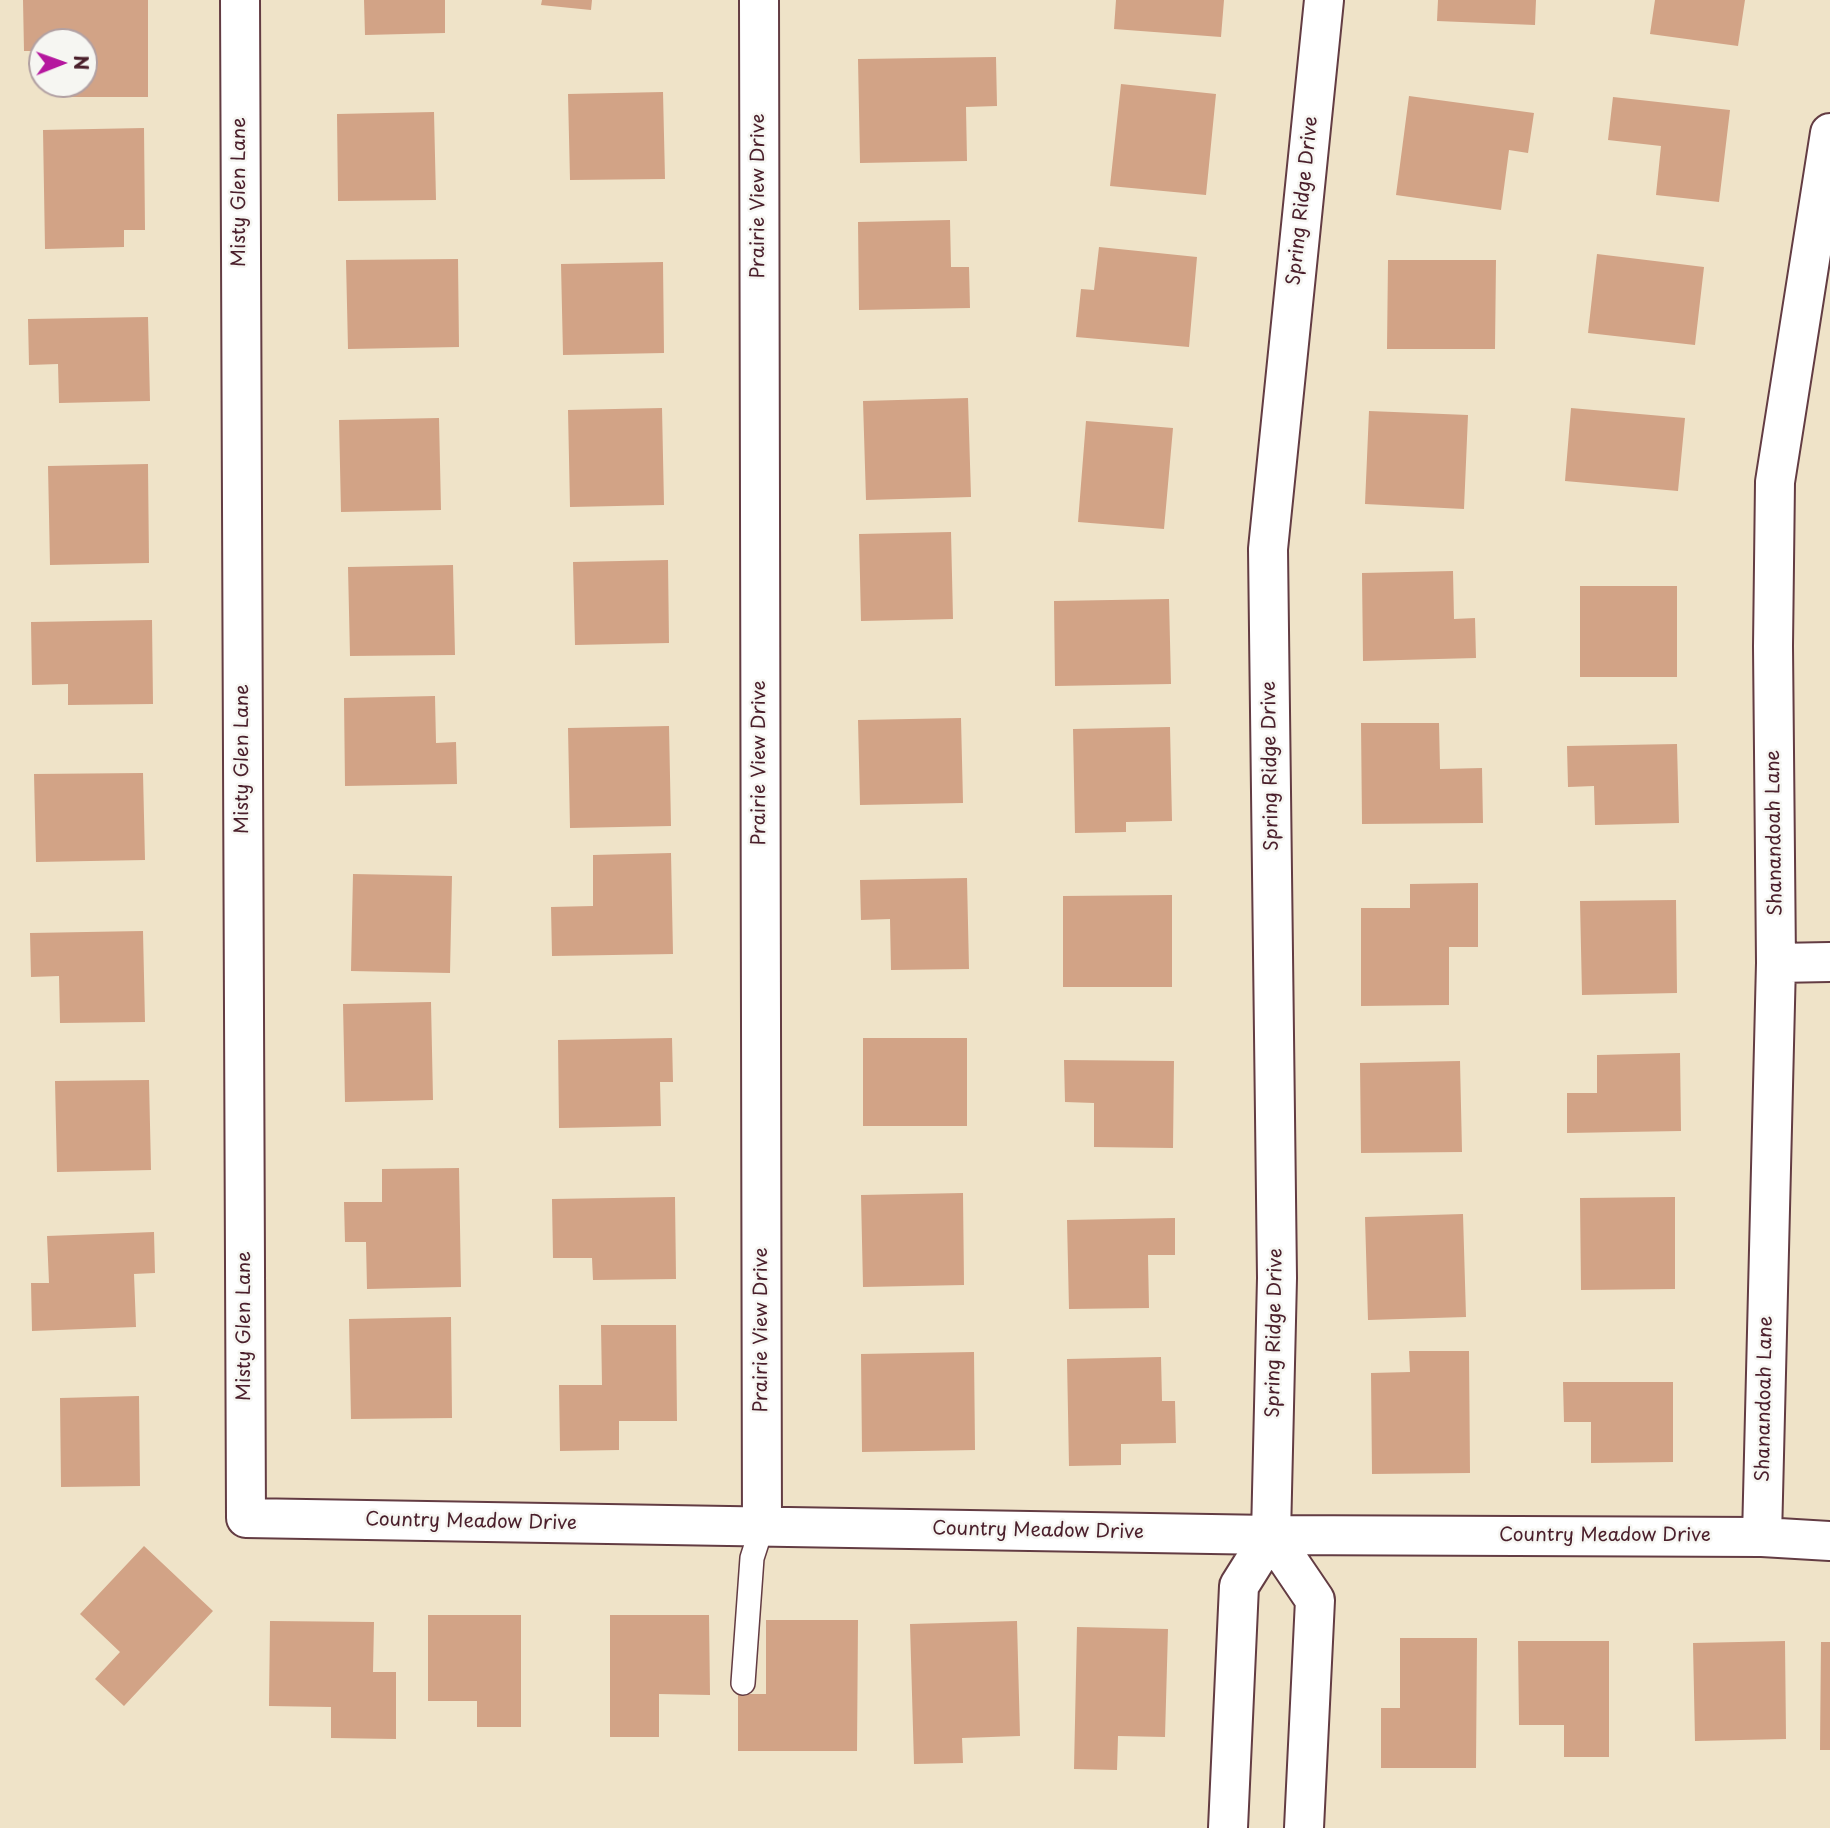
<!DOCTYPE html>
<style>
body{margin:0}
#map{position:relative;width:1830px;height:1828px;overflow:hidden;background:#efe3c8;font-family:"Playpen Sans",sans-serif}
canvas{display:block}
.north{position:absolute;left:28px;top:28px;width:70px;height:70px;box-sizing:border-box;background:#f6f6f2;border:2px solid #b1a0a2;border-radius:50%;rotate:89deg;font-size:19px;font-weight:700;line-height:28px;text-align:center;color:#4a1f2b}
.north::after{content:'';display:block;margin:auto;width:24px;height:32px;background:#b5179e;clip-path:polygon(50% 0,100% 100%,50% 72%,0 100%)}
</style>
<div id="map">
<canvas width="1830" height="1828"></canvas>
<div class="north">N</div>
</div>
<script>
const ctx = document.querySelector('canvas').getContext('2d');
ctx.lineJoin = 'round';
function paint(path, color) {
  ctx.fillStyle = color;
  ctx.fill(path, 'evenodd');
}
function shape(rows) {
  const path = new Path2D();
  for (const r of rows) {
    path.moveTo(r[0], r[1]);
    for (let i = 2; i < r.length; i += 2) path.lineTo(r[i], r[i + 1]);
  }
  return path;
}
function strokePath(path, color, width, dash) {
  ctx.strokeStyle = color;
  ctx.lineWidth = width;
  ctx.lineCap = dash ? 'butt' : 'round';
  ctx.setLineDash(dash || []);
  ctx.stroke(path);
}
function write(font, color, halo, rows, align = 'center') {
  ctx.font = font + ' "Playpen Sans",sans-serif';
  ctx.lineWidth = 5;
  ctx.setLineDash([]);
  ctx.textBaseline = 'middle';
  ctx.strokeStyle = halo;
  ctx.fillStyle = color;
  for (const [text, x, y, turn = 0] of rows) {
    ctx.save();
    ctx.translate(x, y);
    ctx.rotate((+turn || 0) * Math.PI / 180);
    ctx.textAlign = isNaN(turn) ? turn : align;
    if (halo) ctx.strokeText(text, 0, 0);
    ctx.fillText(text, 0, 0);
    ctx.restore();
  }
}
paint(shape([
 [23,0,148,0,148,97,70,97,70,84,84,84,84,42,42,42,42,51,24,51],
 [364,0,445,0,445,33,365,35],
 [542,0,592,0,591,10,541,5],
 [1116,0,1224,0,1221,37,1114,29],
 [1438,0,1536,0,1535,25,1437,21],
 [1655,0,1745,0,1738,46,1650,34],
 [996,57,997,106,966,107,967,161,860,163,858,59],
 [1121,84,1216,94,1206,195,1110,186],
 [663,92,665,179,570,180,568,94],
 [1409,96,1534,113,1528,153,1509,150,1501,210,1396,195],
 [1613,97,1730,110,1719,202,1656,195,1661,146,1608,140],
 [434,112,436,200,338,201,337,114],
 [144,128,145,230,124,230,124,247,45,249,43,130],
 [950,220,951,267,969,267,970,308,859,310,858,222],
 [1099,247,1197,257,1189,347,1076,337,1081,289,1094,290],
 [1597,254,1704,267,1695,345,1588,333],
 [458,259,459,347,348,349,346,260],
 [1388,260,1496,260,1495,349,1387,349],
 [663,262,664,353,563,355,561,264],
 [148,317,150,401,59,403,58,364,29,365,28,319],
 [968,398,971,497,866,500,863,401],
 [662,408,664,505,570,507,568,410],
 [1571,408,1685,418,1678,491,1565,481],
 [1369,411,1468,415,1464,509,1365,504],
 [439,418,441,510,341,512,339,420],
 [1086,421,1173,428,1164,529,1078,522],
 [148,464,149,563,50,565,48,466],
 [951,532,953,619,861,621,859,534],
 [668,560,669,643,575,645,573,562],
 [453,565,455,655,350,656,348,567],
 [1453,571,1454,619,1475,618,1476,658,1363,661,1362,573],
 [1580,586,1677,586,1677,677,1580,677],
 [1169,599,1171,684,1055,686,1054,601],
 [152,620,153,704,68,705,68,684,32,685,31,622],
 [435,696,436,743,456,742,457,784,345,786,344,698],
 [961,718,963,803,860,805,858,720],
 [1361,723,1439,723,1440,769,1482,768,1483,823,1362,824],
 [669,726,671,826,570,828,568,728],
 [1170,727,1172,821,1126,822,1126,832,1075,833,1073,729],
 [1677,744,1679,823,1595,825,1594,786,1568,787,1567,746],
 [143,773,145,860,36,862,34,774],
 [671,853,673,954,552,956,551,907,593,906,593,855],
 [353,874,452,876,450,973,351,971],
 [967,878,969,969,891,970,890,919,861,920,860,880],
 [1478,883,1478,947,1449,947,1449,1005,1361,1006,1361,908,1410,908,1410,884],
 [1172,895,1172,987,1063,987,1063,896],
 [1676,900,1677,993,1582,995,1580,901],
 [143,931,145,1022,60,1023,59,976,31,977,30,933],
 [431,1002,433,1100,345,1102,343,1004],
 [672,1038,673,1082,660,1082,661,1126,559,1128,558,1040],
 [863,1038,967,1038,967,1126,863,1126],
 [1680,1053,1681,1131,1567,1133,1567,1093,1597,1093,1597,1055],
 [1064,1060,1174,1061,1173,1148,1094,1147,1094,1103,1065,1102],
 [1460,1061,1462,1152,1361,1153,1360,1063],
 [149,1080,151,1170,57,1172,55,1081],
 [459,1168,461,1287,367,1289,366,1242,345,1242,344,1202,382,1202,382,1169],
 [963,1193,964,1285,863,1287,861,1195],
 [675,1197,676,1279,593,1280,592,1258,553,1258,552,1199],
 [1675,1197,1675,1289,1581,1290,1580,1198],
 [1463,1214,1466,1317,1368,1320,1365,1217],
 [1175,1218,1175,1255,1148,1255,1149,1308,1069,1309,1067,1220],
 [154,1232,155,1273,134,1274,136,1327,32,1331,31,1283,49,1283,47,1236],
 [451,1317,452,1418,351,1419,349,1319],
 [601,1325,676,1325,677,1421,619,1421,619,1450,560,1451,559,1385,602,1385],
 [1409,1351,1469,1351,1470,1473,1372,1474,1371,1373,1410,1372],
 [974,1352,975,1450,862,1452,861,1354],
 [1161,1357,1162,1401,1175,1401,1176,1443,1121,1444,1121,1465,1069,1466,1067,1359],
 [1563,1382,1673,1382,1673,1462,1591,1463,1591,1422,1564,1422],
 [139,1396,140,1486,61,1487,60,1398],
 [144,1546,213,1611,124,1706,95,1679,120,1652,80,1614],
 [428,1615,521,1615,521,1727,477,1727,477,1701,428,1701],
 [610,1615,709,1615,710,1695,659,1694,659,1737,610,1737],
 [766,1620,858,1620,857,1751,738,1751,738,1694,766,1694],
 [270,1621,374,1622,373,1672,396,1672,396,1739,331,1738,331,1707,269,1706],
 [1017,1621,1020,1736,962,1738,963,1763,914,1764,910,1624],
 [1077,1627,1168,1629,1165,1737,1118,1736,1117,1770,1074,1769],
 [1400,1638,1477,1638,1476,1768,1381,1768,1381,1708,1400,1708],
 [1518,1641,1609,1641,1609,1757,1564,1757,1564,1725,1519,1725],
 [1785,1641,1786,1739,1695,1741,1693,1643],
 [1821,1642,1830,1642,1830,1750,1820,1750]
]), '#d2a386');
const lane = shape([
 [743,1683,752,1558,762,1527]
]);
const street = shape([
 [240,0,246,1518,1271,1535,1762,1537,1830,1541],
 [759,0,762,1527],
 [1776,963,1830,962],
 [1271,1535,1315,1600,1304,1828],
 [1762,1537,1776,963,1773,646,1775,482,1830,133],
 [1228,1828,1239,1586,1271,1535,1277,1278,1268,549,1324,0]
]);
strokePath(lane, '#633c43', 26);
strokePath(street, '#633c43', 42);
strokePath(lane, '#fff', 23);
strokePath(street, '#fff', 38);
write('19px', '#4a1f2b', '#f6f6f2', [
 ["Misty Glen Lane",240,192,-90],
 ["Prairie View Drive",759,196,-90],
 ["Spring Ridge Drive",1303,201,-84],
 ["Misty Glen Lane",243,759,-90],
 ["Prairie View Drive",760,763,-90],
 ["Spring Ridge Drive",1271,766,-91],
 ["Shanandoah Lane",1775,833,-91],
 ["Misty Glen Lane",245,1326,-90],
 ["Prairie View Drive",762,1330,-90],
 ["Spring Ridge Drive",1275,1333,-89],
 ["Shanandoah Lane",1765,1399,-89],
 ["Country Meadow Drive",471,1522,1],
 ["Country Meadow Drive",1038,1531,1],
 ["Country Meadow Drive",1605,1536]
]);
</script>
